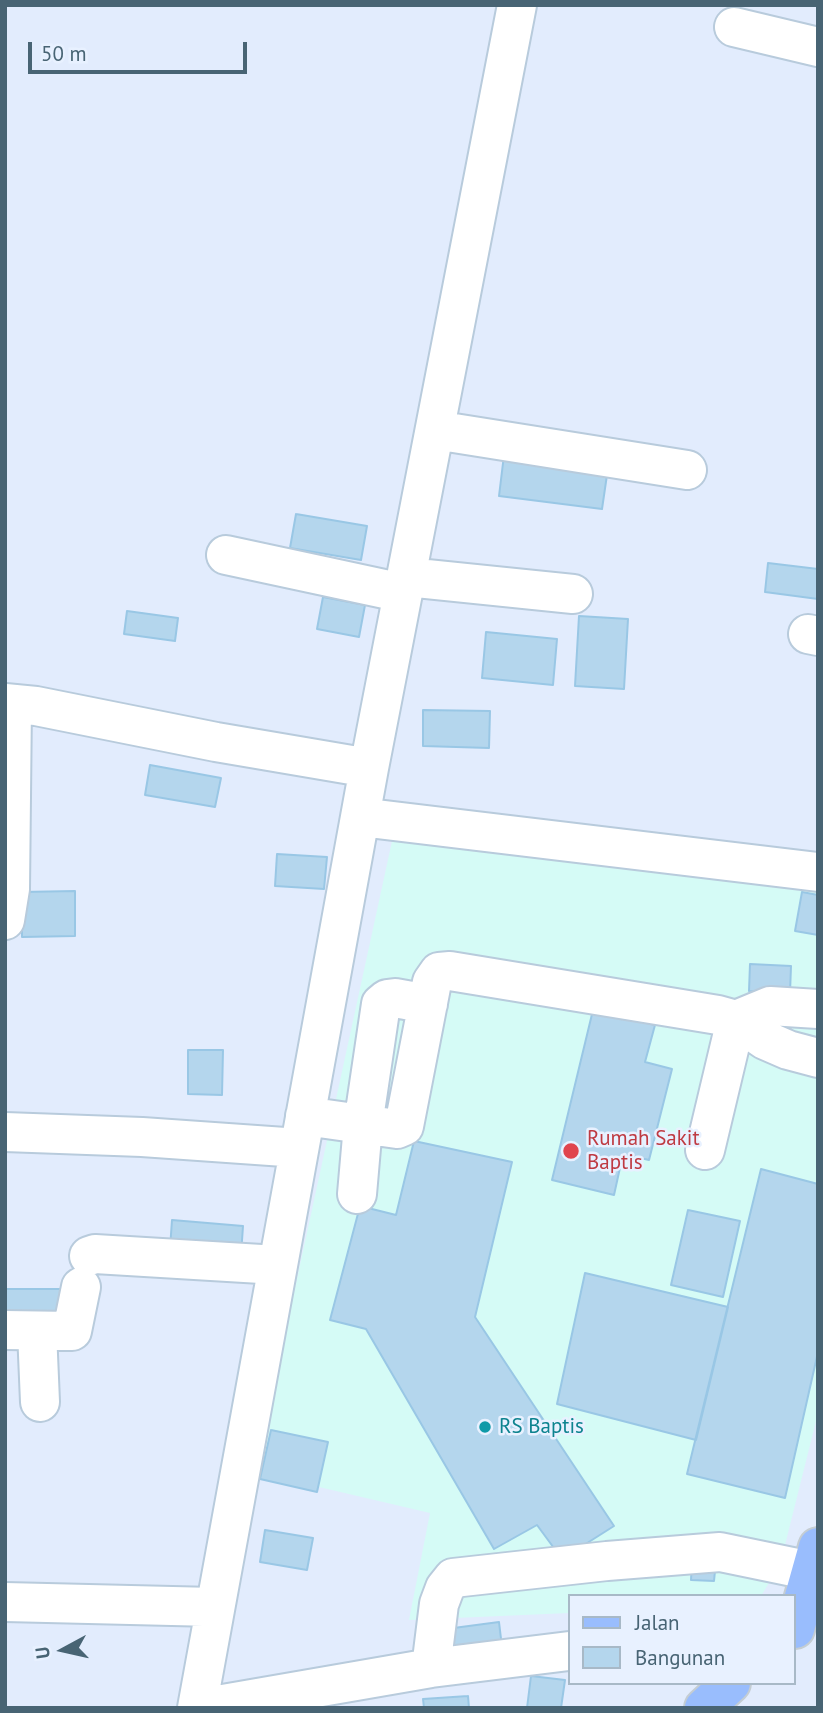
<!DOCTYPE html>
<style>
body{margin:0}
#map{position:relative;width:823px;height:1713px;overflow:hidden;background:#e2ecfd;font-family:"PT Sans",sans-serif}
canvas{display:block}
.frame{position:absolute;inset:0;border:7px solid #486474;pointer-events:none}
.legend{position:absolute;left:568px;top:1594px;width:228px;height:91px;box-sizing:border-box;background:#e8f1ff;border:2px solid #a8b9c7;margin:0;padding:9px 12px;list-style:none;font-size:21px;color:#486474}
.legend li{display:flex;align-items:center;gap:14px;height:35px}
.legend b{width:35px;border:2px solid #a8b9c7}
.north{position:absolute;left:28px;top:1615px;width:70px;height:70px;-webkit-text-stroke:5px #e8f1ff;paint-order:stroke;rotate:262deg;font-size:19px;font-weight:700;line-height:28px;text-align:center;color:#486474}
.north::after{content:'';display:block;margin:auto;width:24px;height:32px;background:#486474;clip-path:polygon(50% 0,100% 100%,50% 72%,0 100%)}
.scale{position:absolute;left:28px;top:42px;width:219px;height:32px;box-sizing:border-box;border:4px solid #486474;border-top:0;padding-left:9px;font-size:21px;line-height:24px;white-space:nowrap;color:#486474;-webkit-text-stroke:5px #e8f1ff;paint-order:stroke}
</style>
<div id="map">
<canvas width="823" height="1713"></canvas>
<div class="frame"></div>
<ul class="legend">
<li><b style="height:9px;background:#99bdfd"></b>Jalan</li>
<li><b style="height:19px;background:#b4d6ed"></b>Bangunan</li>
</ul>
<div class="north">U</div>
<div class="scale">50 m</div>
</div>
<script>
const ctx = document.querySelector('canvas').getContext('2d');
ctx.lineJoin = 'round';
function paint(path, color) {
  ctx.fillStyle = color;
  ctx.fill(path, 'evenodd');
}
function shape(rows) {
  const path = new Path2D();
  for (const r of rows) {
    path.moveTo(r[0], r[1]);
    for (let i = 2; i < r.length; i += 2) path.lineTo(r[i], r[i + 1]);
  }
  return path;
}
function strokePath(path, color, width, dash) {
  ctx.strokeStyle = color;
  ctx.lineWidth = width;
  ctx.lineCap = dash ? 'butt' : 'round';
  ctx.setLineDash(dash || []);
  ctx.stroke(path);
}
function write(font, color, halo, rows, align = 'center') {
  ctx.font = font + ' "PT Sans",sans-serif';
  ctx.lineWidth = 5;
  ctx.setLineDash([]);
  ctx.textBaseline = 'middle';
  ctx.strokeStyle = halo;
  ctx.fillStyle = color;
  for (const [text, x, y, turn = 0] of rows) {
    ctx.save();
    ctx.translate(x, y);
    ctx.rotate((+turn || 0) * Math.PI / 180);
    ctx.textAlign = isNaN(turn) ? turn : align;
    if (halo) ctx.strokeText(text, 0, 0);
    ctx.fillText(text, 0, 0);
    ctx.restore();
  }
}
paint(shape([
 [394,832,818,889,818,1413,780,1565,761,1596,569,1596,569,1613,409,1620,430,1513,255,1472]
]), '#d5fbf6');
const building = shape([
 [504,455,608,468,602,509,499,496,504,455],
 [296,514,367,526,361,560,290,548,296,514],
 [768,563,818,569,818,599,765,592,768,563],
 [323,597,365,605,359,637,317,629,323,597],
 [127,611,178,618,175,641,124,634,127,611],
 [579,616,628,619,624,689,575,686,579,616],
 [486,632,557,639,553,685,482,678,486,632],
 [423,710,490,711,489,748,423,746,423,710],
 [150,765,221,778,215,807,145,795,150,765],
 [277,854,327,857,324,889,275,886,277,854],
 [75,891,75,936,22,937,22,892,75,891],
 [802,892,818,895,818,935,795,931,802,892],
 [750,964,791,966,790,993,749,991,750,964],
 [593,1010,655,1025,645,1062,672,1069,649,1160,623,1154,614,1195,552,1180,593,1010],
 [188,1050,223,1050,222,1095,188,1094,188,1050],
 [414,1141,512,1162,475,1317,614,1526,562,1559,537,1525,494,1549,366,1329,330,1320,360,1206,396,1215,414,1141],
 [761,1169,818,1184,818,1352,785,1498,687,1474,761,1169],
 [688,1210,740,1221,723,1297,671,1285,688,1210],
 [172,1220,243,1226,241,1255,170,1249,172,1220],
 [585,1273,728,1307,696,1440,557,1404,585,1273],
 [5,1289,61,1289,60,1324,5,1323,5,1289],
 [271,1430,328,1442,317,1492,260,1479,271,1430],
 [265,1530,313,1538,307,1570,260,1562,265,1530],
 [692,1559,716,1561,714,1581,691,1580,692,1559],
 [499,1622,502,1647,452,1653,446,1629,499,1622],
 [531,1676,565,1680,561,1708,527,1708,531,1676],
 [468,1696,469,1708,424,1708,423,1699,468,1696]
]);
paint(building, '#b4d6ed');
strokePath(building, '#99c7e5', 2);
const minor = shape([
 [734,27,818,47],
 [435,430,687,470],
 [226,555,403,593],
 [407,577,573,594],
 [808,634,818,636],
 [5,703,36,706,216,742,369,768],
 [360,817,818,872],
 [5,920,10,889,12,704],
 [305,1116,397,1129,404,1126,432,982,439,972,450,971,718,1015,736,1020,765,1040,788,1050,818,1058],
 [5,1132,142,1137,299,1148],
 [705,1150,736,1020,770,1006,818,1009],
 [357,1194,363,1125,381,1004,387,999,395,998,428,1004],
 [89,1256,95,1254,278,1265],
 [5,1330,72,1331,81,1287],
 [37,1331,40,1402],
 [5,1602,214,1607],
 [431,1668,439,1604,445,1588,453,1578,607,1561,720,1552,812,1571],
 [197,1708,369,768,517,5],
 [200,1708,431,1668,569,1651]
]);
const major = shape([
 [795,1629,818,1547],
 [704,1708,731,1683]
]);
strokePath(minor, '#b8cbdc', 42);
strokePath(major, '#c4cdd3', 42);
strokePath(minor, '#fff', 38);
strokePath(major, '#99bdfd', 38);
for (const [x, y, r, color] of [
 [571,1151,9,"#e0444e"],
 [485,1427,7,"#0f9aa8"]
]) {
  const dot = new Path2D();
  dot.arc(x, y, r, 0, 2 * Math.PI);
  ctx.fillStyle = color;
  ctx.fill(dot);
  strokePath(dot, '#e8f1ff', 2.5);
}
write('21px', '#be3a42', '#e8f1ff', [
 ["Rumah Sakit",587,1139],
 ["Baptis",587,1163]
], 'left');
write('21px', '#0d838f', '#e8f1ff', [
 ["RS Baptis",499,1427]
], 'left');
</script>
